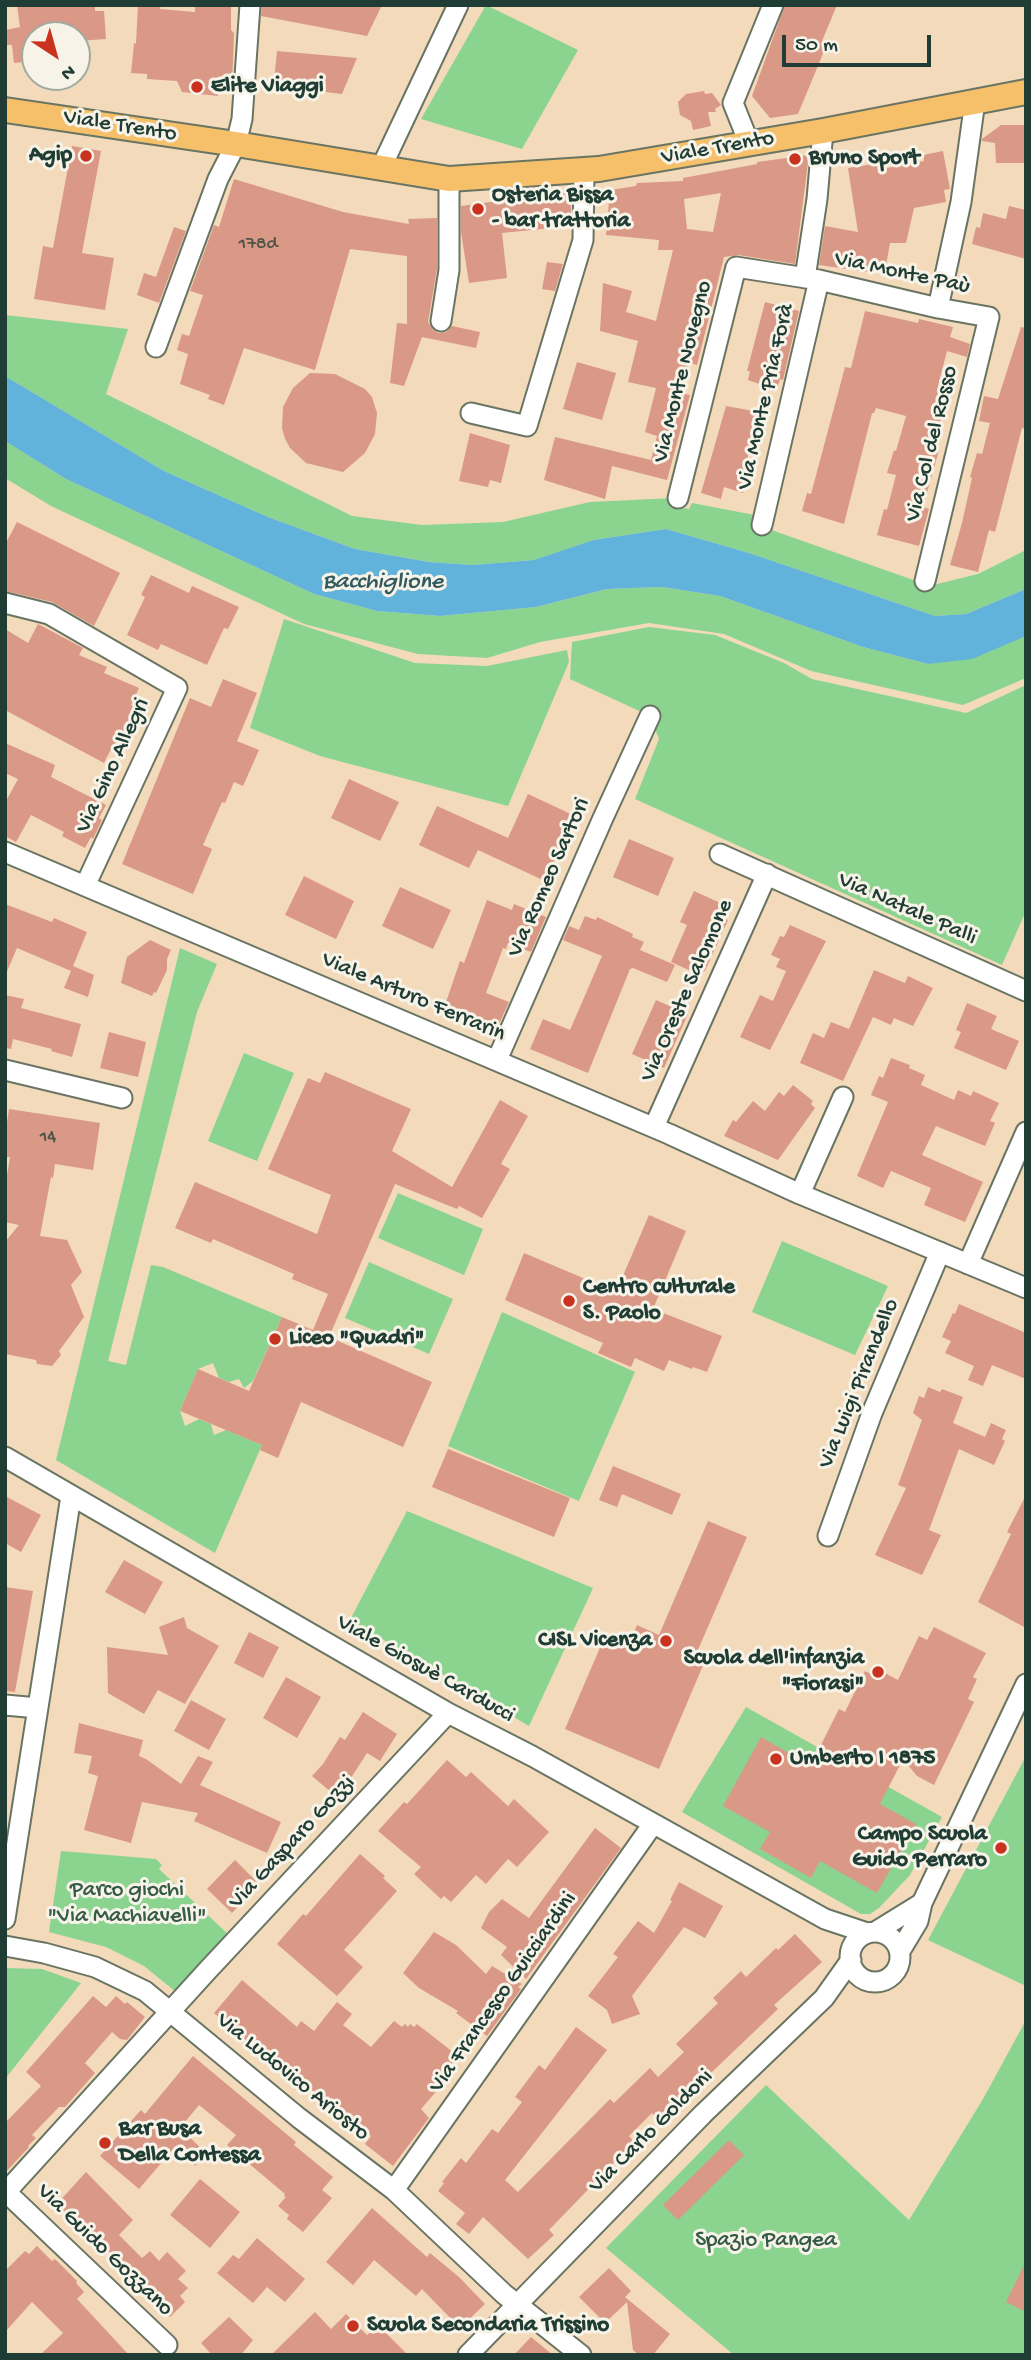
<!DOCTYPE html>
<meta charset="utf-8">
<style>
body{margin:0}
#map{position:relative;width:1031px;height:2360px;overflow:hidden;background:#f3dabb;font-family:"Gochi Hand",sans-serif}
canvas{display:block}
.frame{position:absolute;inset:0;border:7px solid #1f3d34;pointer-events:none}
.north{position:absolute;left:21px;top:21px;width:70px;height:70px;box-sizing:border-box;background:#f7f3e8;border:2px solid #a1aaa0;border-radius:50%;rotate:144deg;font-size:19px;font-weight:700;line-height:28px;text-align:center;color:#1f3d34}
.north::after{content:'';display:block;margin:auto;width:24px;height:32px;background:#c8321e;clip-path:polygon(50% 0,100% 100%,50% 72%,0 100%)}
.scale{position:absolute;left:782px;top:35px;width:149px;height:32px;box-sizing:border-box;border:4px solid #1f3d34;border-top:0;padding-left:9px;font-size:21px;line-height:24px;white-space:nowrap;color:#1f3d34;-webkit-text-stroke:5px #f7f3e8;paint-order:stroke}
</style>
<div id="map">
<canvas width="1031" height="2360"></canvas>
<div class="frame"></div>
<div class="north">N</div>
<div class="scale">50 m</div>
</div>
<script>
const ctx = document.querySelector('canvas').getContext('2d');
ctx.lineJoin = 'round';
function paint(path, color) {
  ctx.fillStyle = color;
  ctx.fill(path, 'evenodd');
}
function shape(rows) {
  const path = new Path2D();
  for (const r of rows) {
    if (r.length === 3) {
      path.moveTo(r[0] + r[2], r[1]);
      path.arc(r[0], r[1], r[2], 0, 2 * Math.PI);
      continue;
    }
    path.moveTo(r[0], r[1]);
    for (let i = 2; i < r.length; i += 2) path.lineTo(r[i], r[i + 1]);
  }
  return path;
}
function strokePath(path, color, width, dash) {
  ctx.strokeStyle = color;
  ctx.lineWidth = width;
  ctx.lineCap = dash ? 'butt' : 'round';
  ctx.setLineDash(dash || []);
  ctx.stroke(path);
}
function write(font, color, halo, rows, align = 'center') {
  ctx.font = font + ' "Gochi Hand",sans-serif';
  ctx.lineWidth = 6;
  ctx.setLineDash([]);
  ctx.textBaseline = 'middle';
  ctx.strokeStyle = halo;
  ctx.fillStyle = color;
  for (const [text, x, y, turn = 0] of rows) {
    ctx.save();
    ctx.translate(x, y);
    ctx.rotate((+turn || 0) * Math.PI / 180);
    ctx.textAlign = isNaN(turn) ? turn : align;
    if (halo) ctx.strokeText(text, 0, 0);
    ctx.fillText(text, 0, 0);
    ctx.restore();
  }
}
paint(shape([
 [486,5,578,50,522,149,421,119],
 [5,315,128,329,106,394,352,516,422,525,503,522,590,502,674,498,672,506,689,509,692,503,765,517,763,527,919,582,937,584,978,574,1026,550,1026,589,966,614,935,616,749,553,666,529,593,540,534,560,473,565,429,562,355,549,268,517,164,471,5,376],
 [5,441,66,479,314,594,377,611,440,616,536,607,607,589,662,587,720,596,863,647,928,664,1026,636,1026,678,963,705,811,671,724,634,649,623,540,642,487,658,418,654,304,624,51,506,5,478],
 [284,619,415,663,487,666,567,650,569,662,508,806,320,756,250,728],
 [649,627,715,635,784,663,812,679,966,713,1026,685,1026,911,1002,965,635,799,659,739,650,716,570,679,572,642],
 [180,948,217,964,197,1012,108,1361,126,1365,151,1265,163,1267,282,1317,253,1381,244,1388,239,1379,229,1382,219,1378,213,1363,198,1369,180,1411,185,1426,199,1419,211,1424,214,1435,226,1430,262,1445,215,1553,56,1460],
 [244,1053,294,1073,257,1161,208,1141],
 [398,1193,483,1229,464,1275,378,1238],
 [782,1241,888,1286,855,1355,752,1312],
 [369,1262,453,1299,429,1354,345,1318],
 [502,1312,635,1372,579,1501,448,1446],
 [407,1511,593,1588,529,1726,350,1620],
 [746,1707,942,1817,910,1875,879,1908,870,1914,861,1914,682,1812],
 [1026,1756,1026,1986,928,1940],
 [61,1851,156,1859,162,1865,159,1869,229,1935,176,1992,144,1966,106,1947,49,1932],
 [5,1968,42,1969,81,1983,5,2079],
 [1026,2020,1026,2355,734,2355,606,2248,766,2085,909,2220,983,2099]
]), '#8ad490');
paint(shape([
 [5,376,164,471,268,517,355,549,429,562,473,565,534,560,593,540,666,529,749,553,935,616,966,614,1026,589,1026,636,972,659,928,664,863,647,720,596,662,587,607,589,536,607,440,616,377,611,314,594,66,479,5,441]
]), '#61b3dc');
paint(shape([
 [17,5,95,5,95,11,104,11,106,39,77,41,77,35,35,35,35,67,24,68,24,62,14,63,12,45,7,45,6,30,20,27],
 [138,5,161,5,160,9,195,12,195,5,231,5,231,30,234,33,232,87,218,86,218,96,182,92,177,81,147,79,147,74,131,73,134,43,136,44],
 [262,5,382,5,367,36,261,16],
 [785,5,837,5,822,41,826,43,822,56,798,114,770,118,752,96],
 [277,51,357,58,342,94,291,88,292,82,274,82],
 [704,91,705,94,712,93,721,105,715,109,716,112,708,112,711,126,693,130,691,121,680,115,678,102,686,94],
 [1001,125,1026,125,1026,163,996,163,995,143,982,141,982,139],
 [72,146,101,151,82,253,114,258,105,310,34,299,43,246,53,248],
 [943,151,950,189,944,190,946,202,914,208,906,243,890,243,885,271,868,270,868,272,819,265,825,226,858,232,848,168,886,162,887,168,924,161,923,155],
 [809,155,795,264,738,255,724,257,697,365,689,363,681,393,690,395,667,480,612,466,605,499,544,480,555,437,651,460,657,436,645,432,656,388,628,382,638,341,600,331,603,283,632,291,626,312,656,321,673,250,658,250,659,240,606,235,610,190,636,186,637,183,683,181,683,178,757,164,757,162],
 [721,193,713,232,687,229,684,199],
 [234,179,343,212,409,224,408,219,437,218,437,269,428,322,433,330,438,333,446,332,452,326,480,332,476,348,422,337,404,386,390,383,397,323,407,324,407,256,350,249,315,370,244,348,224,405,208,399,210,395,180,384,188,354,177,350,182,334,189,336,203,295,190,291,214,225,219,227],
 [571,191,571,226,502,233,507,278,469,283,461,232,461,206],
 [1009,206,1026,210,1026,259,972,244,976,227,980,228,983,213,1006,219],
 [174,227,186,231,159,303,137,295,144,273,156,277],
 [547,262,563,264,555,291,542,289],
 [765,302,799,311,783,380,780,379,778,386,766,383,765,386,748,380,750,371,747,371],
 [865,311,918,323,919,319,953,327,950,337,970,344,967,357,947,351,938,386,949,389,933,448,939,450,923,507,929,509,919,546,877,535,884,509,887,510,896,475,887,473,894,450,896,451,906,416,876,408,874,413,872,413,844,524,802,511,807,493,811,494,845,367,851,368],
 [1021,327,1026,328,1026,429,1022,428,995,532,989,530,978,572,950,565,962,523,972,478,970,477,977,453,982,454,990,423,979,421,984,396,998,399],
 [577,362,616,373,602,420,563,409],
 [310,373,335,374,365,389,372,397,377,413,375,434,365,453,343,472,306,463,290,448,285,439,282,428,283,407,293,388],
 [726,406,759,412,746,464,751,465,743,493,724,487,721,499,701,493],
 [470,433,510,445,501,483,490,480,488,487,459,481],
 [17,522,120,573,94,626,52,602,5,591,5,545],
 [151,575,189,593,192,586,239,607,228,629,224,628,207,665,161,644,158,650,127,635,145,597,141,595],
 [38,624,83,648,79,655,107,667,104,673,139,688,131,705,139,710,125,742,121,740,117,748,113,745,104,763,5,710,5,629,28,643],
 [223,679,257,693,237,741,259,750,243,786,234,782,225,803,222,802,203,845,212,849,193,894,122,864,190,698,211,707],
 [5,743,55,765,51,777,106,805,99,818,102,820,93,839,91,837,85,848,62,836,64,832,31,815,16,842,5,836,5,803,18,779,5,773],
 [349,779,399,802,380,841,331,818],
 [528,794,575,816,545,881,478,850,469,868,419,845,437,806,508,838],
 [629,839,674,858,658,896,613,877],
 [304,876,354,901,336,939,285,915],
 [400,887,451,910,433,949,382,926],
 [694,891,727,906,722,918,728,920,705,971,693,965,691,971,671,962,687,925,680,922],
 [487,900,512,910,514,904,546,917,531,952,508,943,506,949,503,948,486,993,509,1002,495,1033,443,1011,460,961,464,963],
 [5,904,52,922,54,918,87,932,71,971,17,948,5,976],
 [585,916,596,920,597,917,633,934,632,937,644,942,640,950,675,965,667,982,633,968,630,969,588,1073,530,1049,543,1019,570,1030,602,956,563,940,569,926,579,930],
 [790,925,826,941,770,1050,740,1037,760,995,773,1001,786,971,776,967,780,959,771,955,780,936,784,937],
 [150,940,171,950,167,959,167,970,156,993,154,992,152,996,121,983,127,957],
 [73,966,94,975,88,997,64,988],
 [874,970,905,983,908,976,933,988,913,1026,894,1018,891,1025,873,1017,843,1081,800,1063,813,1033,824,1038,831,1022,849,1029],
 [5,995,24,999,21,1008,81,1024,72,1057,51,1051,52,1049,13,1039,11,1049,5,1048],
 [656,1000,688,1014,664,1068,632,1054],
 [967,1003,997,1016,991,1029,1019,1041,1006,1070,954,1048,961,1032,956,1030],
 [109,1032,146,1042,138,1077,100,1068],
 [891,1058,910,1065,909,1068,925,1075,921,1085,954,1100,958,1090,971,1096,973,1091,999,1103,990,1121,995,1123,985,1146,936,1126,922,1155,983,1182,965,1222,924,1205,931,1188,891,1171,883,1188,857,1176,888,1102,871,1095,879,1076,883,1078],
 [325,1072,411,1109,392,1151,452,1187,500,1100,528,1116,501,1164,510,1169,482,1218,459,1206,457,1209,395,1184,329,1337,432,1382,403,1447,301,1402,278,1458,260,1450,262,1445,180,1411,198,1369,249,1391,282,1317,313,1330,328,1294,292,1279,294,1274,213,1239,211,1243,175,1228,195,1182,317,1234,331,1195,268,1169,308,1078,320,1083],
 [793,1085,813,1101,811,1104,815,1108,778,1160,724,1136,733,1120,736,1122,753,1101,765,1111,779,1092,784,1096],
 [9,1109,100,1123,93,1170,55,1164,53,1178,51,1177,40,1236,67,1240,82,1272,71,1285,84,1317,59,1351,61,1355,52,1366,37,1364,36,1360,5,1354,5,1242,19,1225,5,1222,5,1187,10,1157,5,1157,5,1136],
 [649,1215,686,1231,653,1309,722,1336,707,1372,693,1367,692,1369,669,1360,664,1371,635,1358,631,1367,598,1353,603,1343,505,1300,524,1253,616,1292],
 [959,1304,1026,1333,1026,1379,992,1365,983,1386,968,1380,974,1366,945,1353,951,1341,942,1337,953,1313,955,1314],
 [928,1387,940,1392,942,1389,963,1397,953,1423,985,1437,991,1423,1006,1430,1002,1439,1005,1441,994,1465,959,1449,929,1530,941,1535,922,1575,875,1555,906,1488,898,1485,922,1420,913,1413,919,1396,924,1398],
 [448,1449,570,1498,554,1537,432,1487],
 [613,1466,681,1494,672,1515,622,1494,617,1507,599,1500],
 [1026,1495,1026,1628,978,1602,1011,1534,1007,1532],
 [5,1496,41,1515,21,1552,5,1543],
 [708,1521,747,1537,697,1652,707,1656,659,1769,565,1729,605,1636,628,1646,637,1625,659,1635],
 [124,1560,163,1582,145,1614,105,1592],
 [5,1587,33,1591,15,1692,5,1691],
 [184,1617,187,1628,219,1646,185,1704,158,1690,144,1714,108,1693,107,1647,168,1655,159,1627],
 [934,1627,986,1653,973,1677,977,1679,968,1699,974,1702,934,1785,917,1776,903,1759,880,1804,916,1824,877,1893,820,1861,811,1878,760,1849,770,1832,723,1806,761,1737,808,1764,814,1754,816,1755,839,1709,845,1712,865,1671,881,1679,885,1673,898,1680,919,1636,927,1640],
 [249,1632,279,1647,263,1678,234,1663],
 [286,1677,321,1697,297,1738,263,1718],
 [191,1700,226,1719,209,1750,174,1731],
 [363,1712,397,1734,380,1761,367,1753,338,1798,312,1776,323,1764,340,1737,345,1740],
 [79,1723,143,1740,139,1756,146,1759,181,1784,198,1756,213,1762,200,1785,281,1822,267,1853,194,1821,198,1813,142,1802,131,1843,84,1830,98,1776,88,1773,92,1756,74,1753],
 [447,1760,466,1777,471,1772,508,1806,514,1799,549,1832,517,1867,508,1859,486,1884,476,1875,451,1902,444,1896,441,1899,414,1874,421,1867,378,1831,404,1802,407,1804],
 [595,1828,621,1848,526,1979,501,1955,507,1947,481,1928,489,1912,502,1899,529,1918],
 [360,1854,385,1876,383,1878,397,1891,344,1950,363,1967,337,1996,277,1944,303,1914,306,1916],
 [235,1860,259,1884,232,1913,207,1889],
 [679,1882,723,1906,705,1938,684,1927,632,1996,640,2014,612,2024,607,2010,588,1996,618,1957,613,1954,638,1921,654,1933,672,1901,670,1900],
 [434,1932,456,1945,486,1974,492,1966,522,1984,518,1987,521,1989,487,2036,456,2013,458,2011,419,1988,403,1973],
 [795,1934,822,1962,774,2005,778,2009,691,2092,693,2094,663,2124,652,2113,629,2136,634,2142,549,2230,554,2235,528,2259,483,2217,469,2234,456,2224,465,2213,438,2191,444,2183,442,2182,461,2158,466,2163,492,2129,498,2133,522,2102,515,2097,539,2065,545,2070,576,2027,607,2050,505,2180,518,2192,610,2099,614,2103,650,2068,658,2077,684,2052,676,2044,718,2003,713,1998,741,1971,746,1977,776,1948,778,1950],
 [242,1980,297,2027,301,2021,314,2031,337,2002,352,2014,343,2025,371,2047,394,2021,402,2027,405,2024,408,2027,410,2024,414,2027,417,2024,458,2056,441,2076,446,2080,421,2109,429,2118,393,2166,365,2144,371,2136,298,2079,297,2081,258,2051,214,2013],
 [93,1996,106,2007,116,1996,125,2004,127,2002,145,2017,127,2040,120,2039,112,2032,85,2063,95,2073,65,2107,59,2107,32,2135,36,2138,28,2146,29,2147,5,2173,5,2123,41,2086,26,2072],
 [193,2056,296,2142,294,2145,333,2177,322,2190,332,2198,303,2232,287,2219,289,2215,278,2206,286,2197,284,2196,285,2194,227,2145,236,2135,199,2105,180,2128,206,2153,195,2166,175,2147,139,2189,100,2156,141,2110,145,2114],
 [729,2140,744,2155,678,2220,663,2205],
 [86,2172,133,2220,119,2235,142,2258,150,2251,159,2261,167,2252,186,2271,178,2279,188,2288,180,2296,185,2302,170,2317,120,2267,123,2264,56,2205],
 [200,2179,240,2212,210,2248,170,2215],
 [372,2208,427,2257,430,2253,459,2277,485,2304,460,2328,422,2289,416,2296,374,2260,353,2285,326,2262],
 [257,2238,305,2279,285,2302,267,2287,253,2303,217,2273,233,2255,239,2259],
 [37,2246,52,2261,55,2259,77,2281,76,2283,84,2292,77,2299,129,2355,40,2355,63,2333,32,2302,5,2332,5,2271,25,2251,29,2254],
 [1026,2261,1026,2312,1006,2302],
 [609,2268,631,2291,625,2297,670,2334,653,2355,639,2355,633,2350,627,2302,605,2323,579,2297],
 [315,2312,331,2329,346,2314,367,2335,378,2325,408,2355,271,2355],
 [229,2317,253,2340,241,2355,212,2355,201,2343],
 [531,2337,553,2355,514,2355]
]), '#da9886');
const minor = shape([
 [749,143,733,103,773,5],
 [381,168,458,5],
 [805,278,817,199,823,131],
 [938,308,961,202,975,101],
 [441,321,449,270,449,179],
 [156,347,218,179,236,144,242,119,250,5],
 [471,413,527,426,583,240,584,170],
 [678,498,736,267,819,280,938,308,989,317,925,581],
 [762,525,819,280],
 [5,603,49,614,177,688,85,886],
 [5,852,669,1134,800,1194,1026,1288],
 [720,854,1026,991],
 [497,1060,603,818,650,716],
 [5,1070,122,1098],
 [654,1127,767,874],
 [800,1194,843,1097],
 [968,1264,1026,1132],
 [5,1457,448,1713,532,1756,825,1919,867,1933],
 [828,1536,872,1413,940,1252],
 [5,1705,38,1708],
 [5,1919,71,1496],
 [875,1932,922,1903],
 [875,1957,25],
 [5,1946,44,1953,95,1967,145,1991,299,2118,394,2190,504,2294,581,2355],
 [900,1951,918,1921,922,1903,1026,1684],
 [394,2190,653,1824],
 [6,2192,167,2345],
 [5,2193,207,1971,448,1713],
 [468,2355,703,2114,824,1998,851,1960]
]);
const major = shape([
 [5,110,236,144,449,179,599,169,823,131,1026,92]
]);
strokePath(minor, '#697463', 23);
strokePath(major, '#697463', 28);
strokePath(minor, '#fff', 19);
strokePath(major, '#f6c06b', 24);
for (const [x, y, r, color] of [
 [197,87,7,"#c8321e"],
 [86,156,7,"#c8321e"],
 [795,159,7,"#c8321e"],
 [478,209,7,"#c8321e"],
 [569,1301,7,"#c8321e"],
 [275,1339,7,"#c8321e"],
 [666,1641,7,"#c8321e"],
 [878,1672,7,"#c8321e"],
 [776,1759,7,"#c8321e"],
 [1001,1848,7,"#c8321e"],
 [105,2143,7,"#c8321e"],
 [353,2326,7,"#c8321e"]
]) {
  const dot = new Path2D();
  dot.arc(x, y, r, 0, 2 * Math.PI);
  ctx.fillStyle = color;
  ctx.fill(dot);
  strokePath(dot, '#f7f3e8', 2.5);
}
write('19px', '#4e5448', null, [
 ["178d",258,245],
 ["14",48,1138]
]);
write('bold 23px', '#1f3d34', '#f7f3e8', [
 ["Elite Viaggi",211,87],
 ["Agip",72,156,"right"],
 ["Bruno Sport",809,159],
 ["Osteria Bissa",492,196],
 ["- bar trattoria",492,222],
 ["Centro culturale",583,1288],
 ["S. Paolo",583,1314],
 ["Liceo \"Quadri\"",289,1339],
 ["CISL Vicenza",652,1641,"right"],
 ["Scuola dell'infanzia",864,1659,"right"],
 ["\"Fiorasi\"",864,1685,"right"],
 ["Umberto I 1875",790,1759],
 ["Campo Scuola",987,1835,"right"],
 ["Guido Perraro",987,1861,"right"],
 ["Bar Busa",119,2130],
 ["Della Contessa",119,2156],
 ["Scuola Secondaria Trissino",367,2326]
], 'left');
write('23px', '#1f3d34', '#f7f3e8', [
 ["Viale Trento",120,127,9],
 ["Viale Trento",718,149,-10],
 ["Via Monte Paù",902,274,12],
 ["Via Monte Novegno",684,372,-76],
 ["Via Monte Pria Forà",767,397,-77],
 ["Via Col del Rosso",933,444,-76],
 ["Via Gino Allegri",114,766,-65],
 ["Via Romeo Sartori",550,878,-66],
 ["Via Natale Palli",907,910,24],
 ["Via Oreste Salomone",688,991,-66],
 ["Viale Arturo Ferrarin",413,998,23],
 ["Via Luigi Pirandello",860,1384,-68],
 ["Viale Giosuè Carducci",425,1670,29],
 ["Via Gasparo Gozzi",293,1843,-47],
 ["Via Francesco Guicciardini",504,1993,-55],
 ["Via Ludovico Ariosto",292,2078,39],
 ["Via Carlo Goldoni",652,2132,-45],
 ["Via Guido Gozzano",104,2251,44]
]);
write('23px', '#345b46', '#f7f3e8', [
 ["Parco giochi",127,1891],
 ["\"Via Machiavelli\"",127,1917],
 ["Spazio Pangea",766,2241]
]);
write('italic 24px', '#305a5e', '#f7f3e8', [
 ["Bacchiglione",383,583]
]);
</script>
